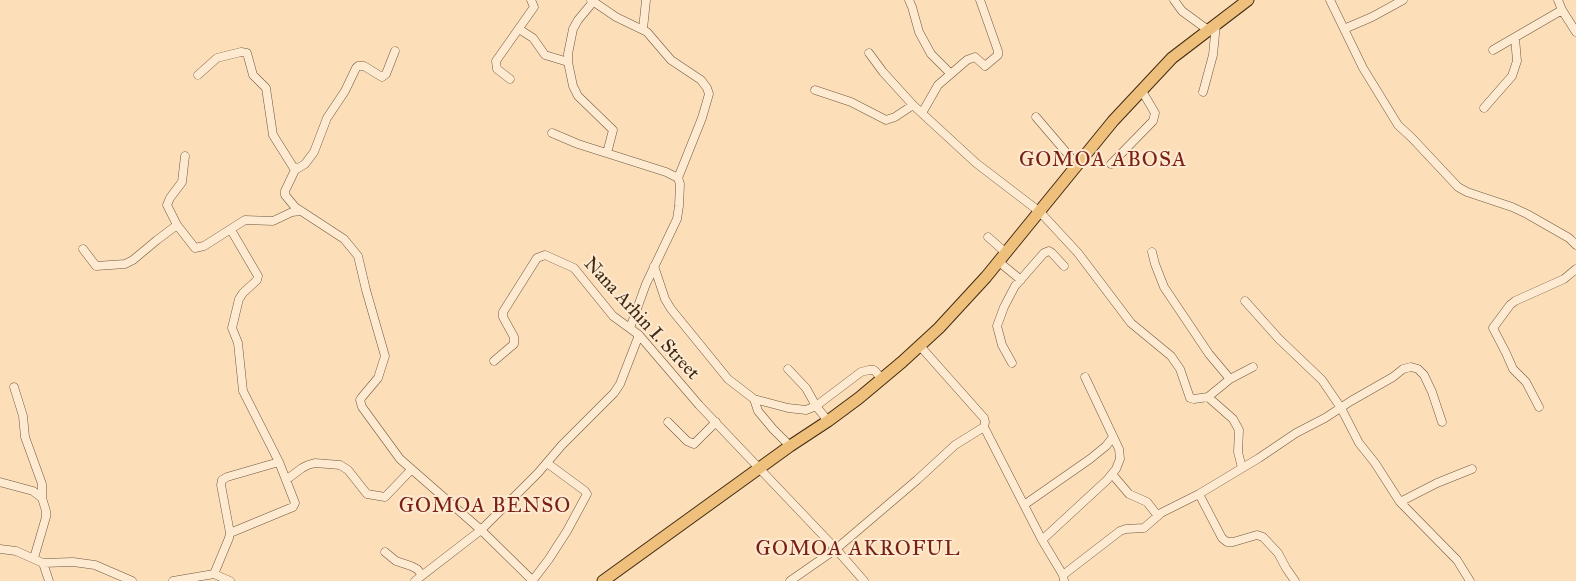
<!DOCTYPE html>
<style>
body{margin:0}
canvas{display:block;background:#fcdfb8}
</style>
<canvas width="1576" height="581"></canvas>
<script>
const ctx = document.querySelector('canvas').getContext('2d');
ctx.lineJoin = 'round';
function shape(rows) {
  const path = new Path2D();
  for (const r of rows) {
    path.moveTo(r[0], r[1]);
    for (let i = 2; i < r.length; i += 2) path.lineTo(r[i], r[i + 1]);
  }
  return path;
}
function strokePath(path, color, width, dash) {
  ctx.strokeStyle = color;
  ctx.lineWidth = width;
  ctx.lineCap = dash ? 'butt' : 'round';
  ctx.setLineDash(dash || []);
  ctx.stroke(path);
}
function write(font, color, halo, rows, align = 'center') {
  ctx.font = font + ' "IM FELL Great Primer",serif';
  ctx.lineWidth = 4;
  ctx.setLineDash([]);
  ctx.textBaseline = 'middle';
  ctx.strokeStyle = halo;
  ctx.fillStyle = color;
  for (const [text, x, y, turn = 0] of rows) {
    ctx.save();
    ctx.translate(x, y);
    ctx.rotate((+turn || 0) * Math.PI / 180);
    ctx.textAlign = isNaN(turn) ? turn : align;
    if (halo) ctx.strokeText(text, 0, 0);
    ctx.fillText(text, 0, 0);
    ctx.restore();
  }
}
const minor = shape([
 [591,0,616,17,647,32,671,60,701,80,707,88,709,94,702,118,678,178],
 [909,0,912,7,919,32,931,54,951,74],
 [1174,0,1182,11,1208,30],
 [1330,0,1363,68,1398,125,1412,138,1458,187,1467,192,1512,207,1527,214,1569,238,1576,245],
 [1558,0,1562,10,1576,32],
 [593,2,578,20,573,29,568,54,568,62,573,86,578,96,613,130,607,153],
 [519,29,533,38,545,55,568,62],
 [643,29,646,0],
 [1344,29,1372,17,1403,0],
 [1493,50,1562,10],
 [395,51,386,74,382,77,364,66,358,66,356,68,345,91,327,118,314,152,305,164,295,170,285,191,285,195,295,207,344,239,358,256,366,290,385,356,378,378,362,397,360,400,362,407,400,459,481,530,533,581],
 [869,53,883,72,913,105],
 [198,75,217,58,241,52,247,53,253,75,266,88,273,135,295,170],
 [510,79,497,69,496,61,534,7,531,0],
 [815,90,851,102,886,120,895,117,913,105,976,163,1040,212,1078,253,1131,323,1171,356,1180,369,1190,398,1194,399,1208,397,1230,379,1209,354,1164,287,1155,264,1152,252],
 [1203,92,1213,55,1216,24],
 [1484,108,1512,76,1517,61,1515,38],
 [922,113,938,85,967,60,975,57,985,66,998,55,998,51,980,0],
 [1036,117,1077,165],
 [552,133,578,144,666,172,678,178,680,184,679,206,677,219,646,284,630,328],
 [185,156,182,182,170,198,167,205,177,225,195,248,204,246,245,220,273,221,292,212,301,211],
 [1111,164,1153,121,1155,113,1142,91],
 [988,237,1006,253],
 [83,249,96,266,125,264,133,260,157,240,177,225],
 [999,262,1021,280],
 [654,266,665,299,671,309,728,379,754,399,758,411,773,429,790,446],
 [1245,301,1279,339,1322,380,1341,408,1359,443,1375,463,1400,502,1457,560,1470,581],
 [920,346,984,418,985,422,984,427,1042,540,1063,575,1064,581],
 [494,361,514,344,514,337,503,317,503,312,537,258,545,255,574,268,613,316,639,335,699,405,836,549,790,581],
 [1012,363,1002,345,997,326,1004,307,1015,286,1044,253,1049,251,1052,253,1064,266],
 [788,369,806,388,816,406,828,421],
 [1230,379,1253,367],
 [14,387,23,416,25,437,42,484,42,498,46,511,46,517,34,558],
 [1208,397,1233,419,1239,430,1238,452,1242,468],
 [754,399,788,408,806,410,816,406,861,372,869,370,874,370,882,379],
 [1539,407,1526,382,1513,369,1506,353,1493,328,1510,305,1515,301,1564,279,1576,269],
 [668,422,687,441,694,444,716,422],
 [1112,474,1129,494,1147,502,1158,516],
 [286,480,302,468,308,465,315,463,340,465,348,470,367,494,385,497,411,470],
 [0,482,33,491,42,498],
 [1199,494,1222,538,1227,542,1233,542,1257,535,1263,537,1278,553,1286,568,1295,581],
 [1400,502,1437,483,1472,469],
 [1024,505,1090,459,1106,446,1113,437],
 [230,533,293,507,295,503,279,462,243,391,238,343,232,328,239,299,243,293,257,280,258,276,231,230],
 [1042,540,1107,480,1116,469,1120,459,1119,449,1085,377],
 [0,549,16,551,43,563,73,562,95,565,132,581],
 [385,552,396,561,411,566,417,569,422,575],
 [43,563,49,581],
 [214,574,229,538,230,533,221,485,222,480,227,477,279,462],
 [1063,575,1120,531,1126,529,1144,528,1161,513,1199,494,1259,458,1296,433,1325,418,1351,401,1393,377,1403,369,1411,367,1418,369,1424,375,1432,392,1442,422],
 [533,580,549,559,567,531,587,494,585,491,547,463],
 [173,581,214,574,230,581],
 [415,581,481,530,538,473,562,445,614,393,620,384,639,335],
 [864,581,836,549,917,480,955,445,984,427]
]);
const primary = shape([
 [603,581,790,446,828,421,859,398,902,362,939,328,986,277,1113,121,1172,58,1248,0]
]);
strokePath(minor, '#6f563d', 9);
strokePath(primary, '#402914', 13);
strokePath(minor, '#fdead1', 8);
strokePath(primary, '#eec07c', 11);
write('19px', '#402914', '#fdead1', [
 ["Nana Arhin I. Street",641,319,47]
]);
ctx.letterSpacing = '1px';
write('21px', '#7a1f14', '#fdead1', [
 ["GOMOA ABOSA",1103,161],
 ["GOMOA BENSO",485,507],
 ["GOMOA AKROFUL",858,550]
]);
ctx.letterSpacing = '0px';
</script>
